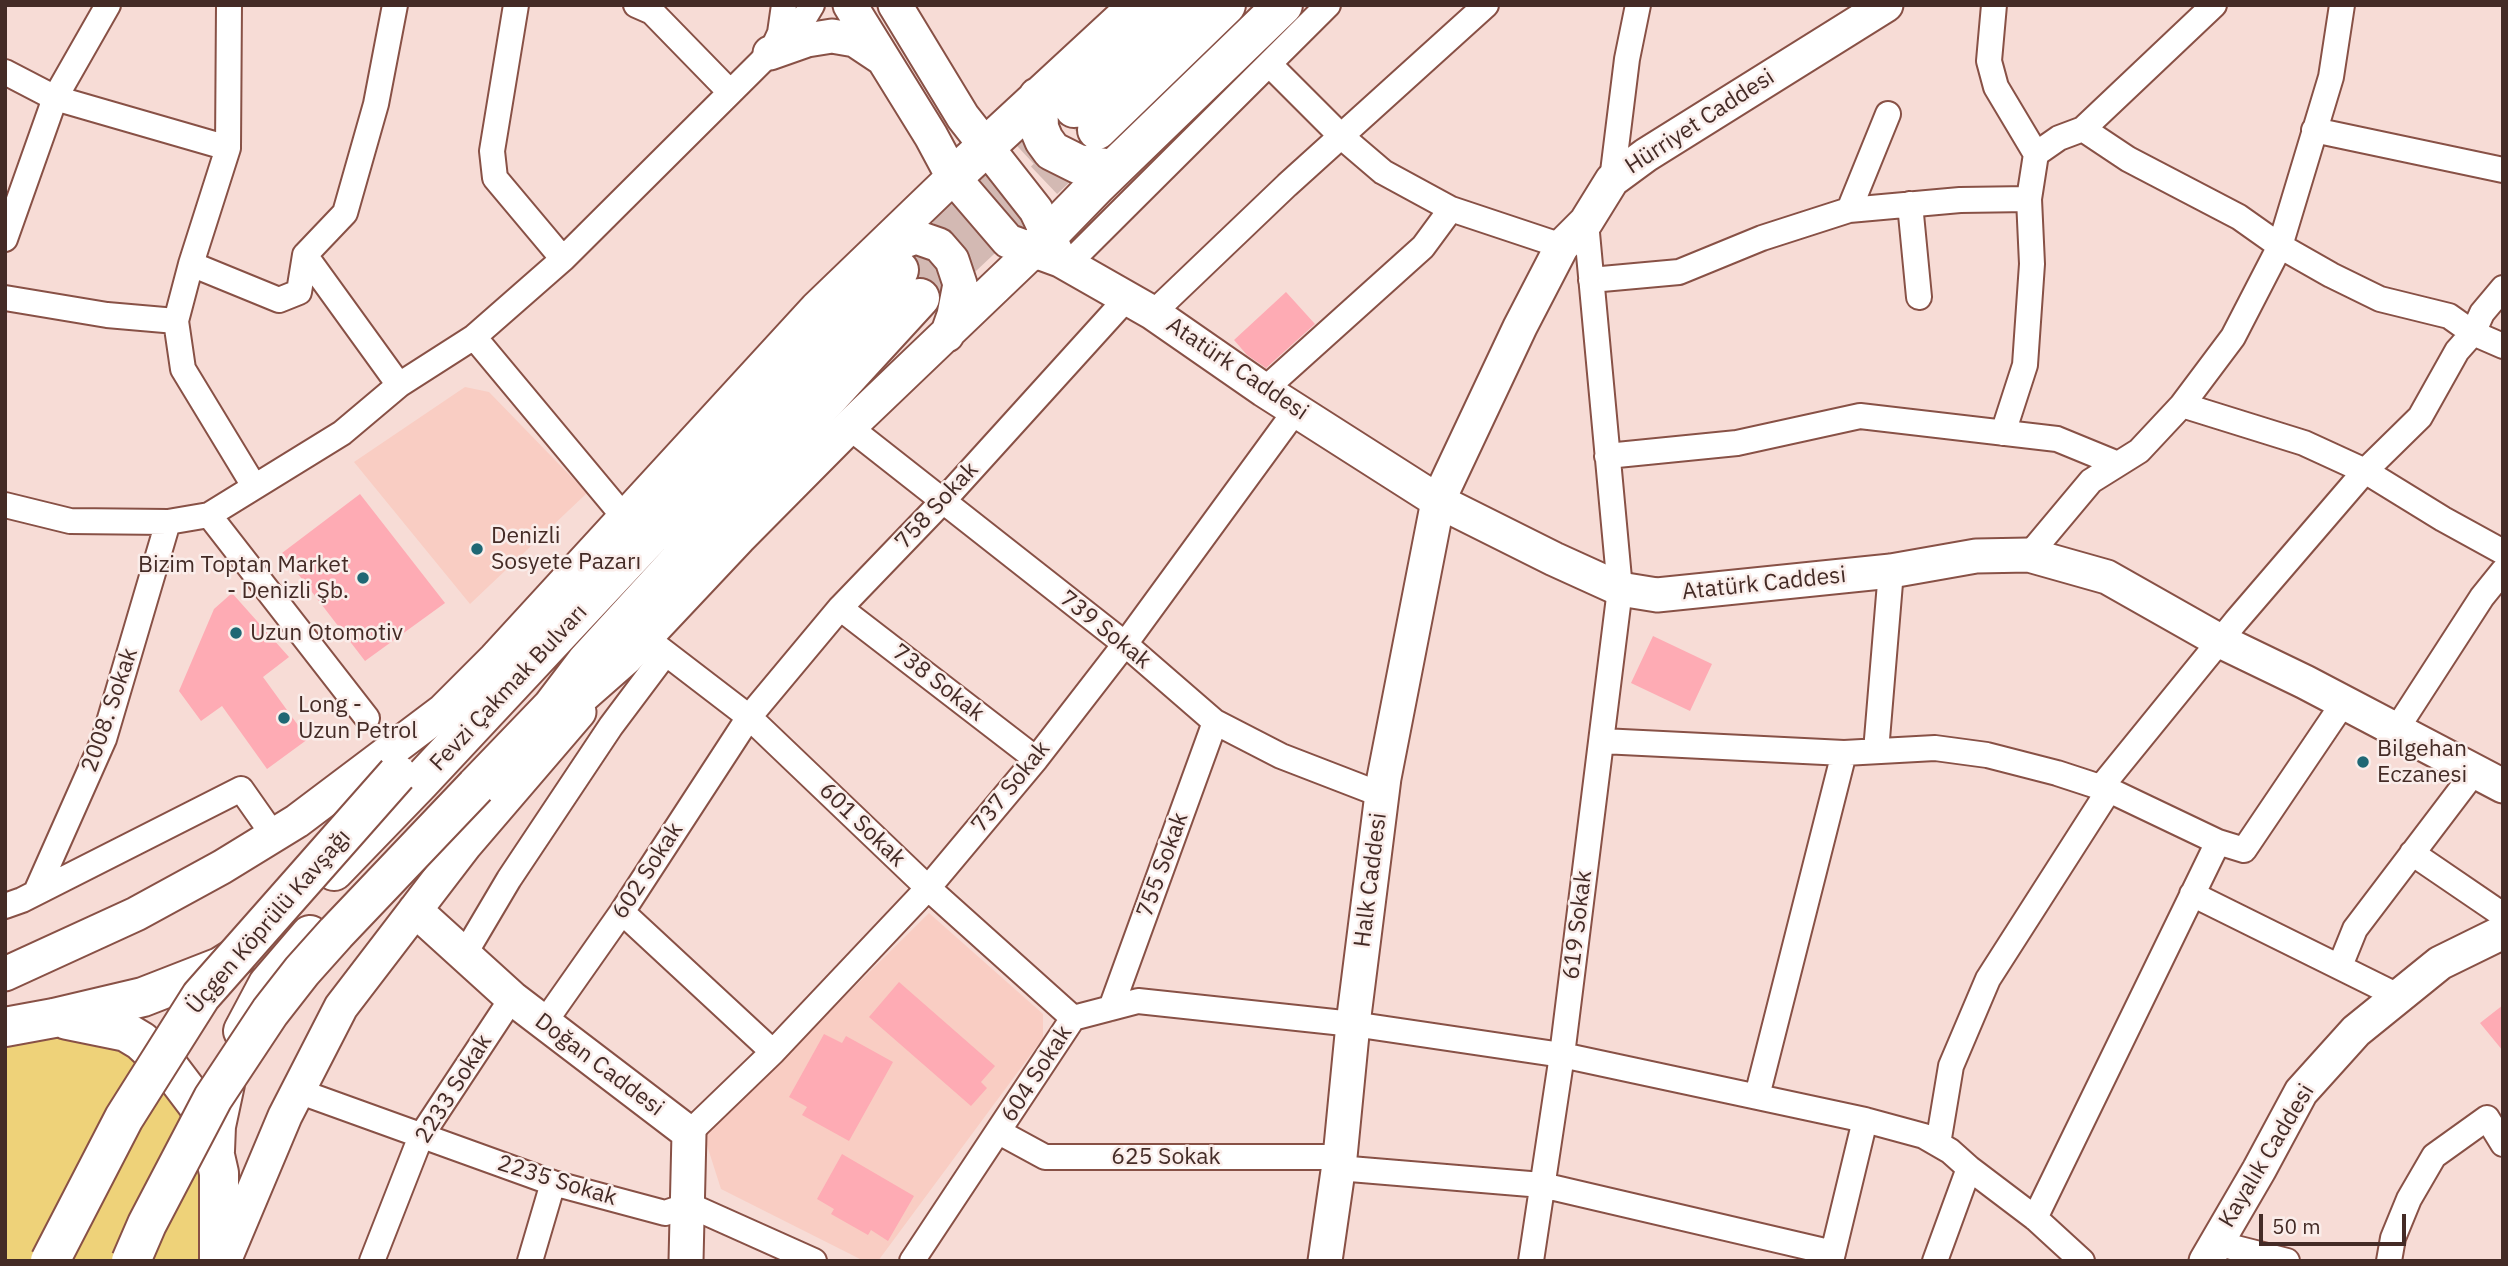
<!DOCTYPE html>
<meta charset="utf-8">
<style>
body{margin:0}
#map{position:relative;width:2508px;height:1266px;overflow:hidden;background:#f7dcd6;font-family:"IBM Plex Sans",sans-serif}
canvas{display:block}
.frame{position:absolute;inset:0;border:7px solid #442b26;pointer-events:none}
.scale{position:absolute;left:2259px;top:1214px;width:147px;height:32px;box-sizing:border-box;border:4px solid #442b26;border-top:0;padding-left:9px;font-size:21px;line-height:24px;white-space:nowrap;color:#442b26;-webkit-text-stroke:5px #faedea;paint-order:stroke}
</style>
<div id="map">
<canvas width="2508" height="1266"></canvas>
<div class="frame"></div>
<div class="scale">50 m</div>
</div>
<script>
const ctx = document.querySelector('canvas').getContext('2d');
ctx.lineJoin = 'round';
function paint(path, color) {
  ctx.fillStyle = color;
  ctx.fill(path, 'evenodd');
}
function shape(rows) {
  const path = new Path2D();
  for (const r of rows) {
    path.moveTo(r[0], r[1]);
    for (let i = 2; i < r.length; i += 2) path.lineTo(r[i], r[i + 1]);
  }
  return path;
}
function strokePath(path, color, width, dash) {
  ctx.strokeStyle = color;
  ctx.lineWidth = width;
  ctx.lineCap = dash ? 'butt' : 'round';
  ctx.setLineDash(dash || []);
  ctx.stroke(path);
}
function write(font, color, halo, rows, align = 'center') {
  ctx.font = font + ' "IBM Plex Sans",sans-serif';
  ctx.lineWidth = 5;
  ctx.setLineDash([]);
  ctx.textBaseline = 'middle';
  ctx.strokeStyle = halo;
  ctx.fillStyle = color;
  for (const [text, x, y, turn = 0] of rows) {
    ctx.save();
    ctx.translate(x, y);
    ctx.rotate((+turn || 0) * Math.PI / 180);
    ctx.textAlign = isNaN(turn) ? turn : align;
    if (halo) ctx.strokeText(text, 0, 0);
    ctx.fillText(text, 0, 0);
    ctx.restore();
  }
}
paint(shape([
 [465,387,489,392,587,493,470,604,354,462],
 [929,913,1043,1014,1043,1038,878,1261,864,1261,721,1189,704,1136]
]), '#f9cdc3');
paint(shape([
 [91,1024,181,1082,219,1261,5,1261,5,1027]
]), '#eed279');
paint(shape([
 [1286,292,1315,324,1266,368,1247,355,1234,340],
 [360,494,445,603,365,661,282,553],
 [232,593,289,657,263,677,308,739,267,769,222,706,201,721,179,691,214,609],
 [1653,636,1712,664,1690,711,1631,683],
 [899,982,995,1066,981,1082,987,1088,971,1106,869,1017],
 [2503,1005,2503,1051,2480,1023],
 [824,1034,842,1043,846,1036,893,1062,849,1141,802,1115,807,1107,789,1097],
 [842,1154,914,1196,888,1241,871,1230,868,1235,831,1214,834,1209,817,1199]
]), '#feabb4');
strokePath(shape([
 [899,270,1074,108],
 [920,298,1097,130]
]), '#d3b9b3', 38, [38, 19]);
const street = shape([
 [229,5,228,148,191,264,176,321,183,369,254,486],
 [516,5,492,151,495,178,563,259],
 [636,5,652,12,730,92],
 [1994,5,1989,61,1996,87,2036,154],
 [774,46,780,33,784,5],
 [1269,64,1342,137,1383,172,1451,209,1562,246],
 [5,72,55,98,228,148],
 [2083,129,2128,159,2239,217,2280,246,2331,275,2380,299,2449,316,2473,333,2503,346],
 [2314,130,2503,170],
 [1612,180,1627,59,1638,5],
 [1910,204,1919,297],
 [1849,210,1888,114],
 [5,239,55,98,108,5],
 [305,255,399,385],
 [191,264,279,300,299,292,305,255,345,213,376,104,395,5],
 [1067,265,1328,5],
 [1591,280,1679,272,1762,238,1849,210,1960,200,2029,199],
 [5,298,107,315,176,321],
 [1153,313,1287,185,1486,5],
 [474,337,625,518],
 [1264,390,1423,247,1451,209],
 [2182,405,2304,443,2365,471,2443,519,2503,552],
 [849,427,1125,644,1215,722,1281,756,1382,795],
 [2003,433,2025,365,2032,264,2029,199,2036,154,2059,138,2083,129,2214,5],
 [1607,456,1737,443,1860,416,2057,439,2118,464],
 [5,505,70,521,168,522,209,515,342,433,399,385,474,337,563,259,770,53,806,15,812,5],
 [209,515,367,718],
 [2029,555,2091,481,2139,451,2182,405,2233,337,2280,246,2331,77,2342,5],
 [840,608,1036,759],
 [646,638,749,717,928,888,1073,1018],
 [2396,730,2482,597,2503,571],
 [1602,741,1844,753,1935,748,1987,755,2057,773,2109,790,2218,842,2035,1218],
 [1876,751,1891,571],
 [2101,787,2236,621,2365,471,2420,417,2457,351,2473,333,2482,313,2503,288],
 [2218,842,2244,850,2344,702],
 [2412,853,2503,915],
 [36,892,104,739,168,522],
 [2192,894,2398,996],
 [5,906,22,900,241,789,274,836],
 [622,912,773,1052],
 [464,955,509,879,611,726,665,654],
 [2340,966,2355,929,2475,771],
 [1111,1008,1215,722],
 [544,1023,622,912,749,717,840,608,943,501,1127,298],
 [298,1091,553,1183,665,1213,689,1205,814,1261],
 [1757,1096,1844,753],
 [999,1132,1045,1157,1340,1157],
 [689,1133,773,1052,928,888,1036,759,1125,644,1296,410],
 [1938,1144,1951,1066,1988,979,2109,790],
 [1338,1168,1542,1185,1833,1253],
 [2216,1243,2287,1261],
 [372,1261,421,1136,512,998],
 [530,1261,553,1183],
 [912,1261,1073,1018,1138,1001,1353,1024,1562,1055,1865,1120,1924,1136,1950,1151,1969,1168,2035,1218,2082,1261],
 [1531,1261,1562,1055,1620,589,1586,222],
 [1831,1261,1865,1120],
 [1935,1261,1969,1168],
 [2389,1261,2393,1238,2409,1199,2434,1156,2487,1118,2503,1144]
]);
const secondary = shape([
 [850,5,931,136,953,177,1008,241,1060,260,1153,313,1264,390,1438,501,1554,559,1620,589,1657,595,1891,571,1976,556,2029,555,2107,577,2220,641,2305,682,2503,786],
 [895,5,963,117,1036,210,1059,258],
 [770,53,807,40,832,36,855,40,882,58],
 [882,249,916,237,939,245,952,260,960,284,954,315,947,335],
 [553,722,627,657,739,538,849,427,1033,251],
 [415,910,512,998,689,1133,686,1261],
 [5,974,136,914,222,867,297,821,443,711,495,659,817,308,953,177],
 [224,1261,285,1116,341,1007,465,845,579,712],
 [1325,1261,1340,1157,1353,1024,1384,778,1438,501,1520,327,1562,246,1586,222,1612,180,1646,155,1886,5],
 [2206,1261,2259,1170,2301,1092,2356,1031,2440,963,2503,932]
]);
const primary = shape([
 [1038,97,1039,128,1044,140,1052,151,1078,164,1113,169],
 [1074,108,1180,5],
 [1097,130,1226,5],
 [953,177,1139,5],
 [1033,251,1097,185,1283,5],
 [476,786,552,707,587,661,920,298],
 [334,871,420,782,899,270],
 [67,1020,126,1032,141,1041,169,1067,197,1104,209,1129,219,1173,219,1261],
 [5,1027,54,1018,143,997,220,967,236,957],
 [243,1031,268,984,310,935],
 [215,1151,216,1126,225,1084]
]);
strokePath(street, '#885146', 28);
strokePath(secondary, '#885146', 37);
strokePath(primary, '#885146', 42);
strokePath(street, '#fff', 24);
strokePath(secondary, '#fff', 33);
strokePath(primary, '#fff', 38);
const primaryBridge = shape([
 [50,1261,124,1118,201,996,397,774],
 [131,1261,147,1224,213,1098,270,1012,302,971,336,933,476,786]
]);
strokePath(primaryBridge, '#885146', 42, []);
strokePath(primaryBridge, '#fff', 38);
for (const [x, y, r, color] of [
 [477,549,7,"#1f6774"],
 [363,578,7,"#1f6774"],
 [236,633,7,"#1f6774"],
 [284,718,7,"#1f6774"],
 [2363,762,7,"#1f6774"]
]) {
  const dot = new Path2D();
  dot.arc(x, y, r, 0, 2 * Math.PI);
  ctx.fillStyle = color;
  ctx.fill(dot);
  strokePath(dot, '#faedea', 2.5);
}
write('23px', '#442b26', '#faedea', [
 ["Hürriyet Caddesi",1700,122,-33],
 ["Atatürk Caddesi",1237,369,34],
 ["758 Sokak",937,506,-47],
 ["Atatürk Caddesi",1764,584,-6],
 ["739 Sokak",1105,630,39],
 ["738 Sokak",938,683,38],
 ["Fevzi Çakmak Bulvarı",509,688,-47],
 ["2008. Sokak",110,710,-71],
 ["737 Sokak",1011,787,-51],
 ["601 Sokak",862,825,44],
 ["755 Sokak",1163,865,-70],
 ["602 Sokak",648,871,-57],
 ["Halk Caddesi",1371,880,-83],
 ["Üçgen Köprülü Kavşağı",269,922,-49],
 ["619 Sokak",1578,925,-83],
 ["Doğan Caddesi",599,1065,37],
 ["604 Sokak",1037,1074,-57],
 ["2233 Sokak",454,1089,-58],
 ["Kayalık Caddesi",2267,1156,-59],
 ["625 Sokak",1166,1157],
 ["2235 Sokak",557,1181,17]
]);
write('23px', '#442b26', '#faedea', [
 ["Denizli",491,536],
 ["Sosyete Pazarı",491,562],
 ["Bizim Toptan Market",349,565,"right"],
 ["- Denizli Şb.",349,591,"right"],
 ["Uzun Otomotiv",250,633],
 ["Long -",298,705],
 ["Uzun Petrol",298,731],
 ["Bilgehan",2377,749],
 ["Eczanesi",2377,775]
], 'left');
</script>
